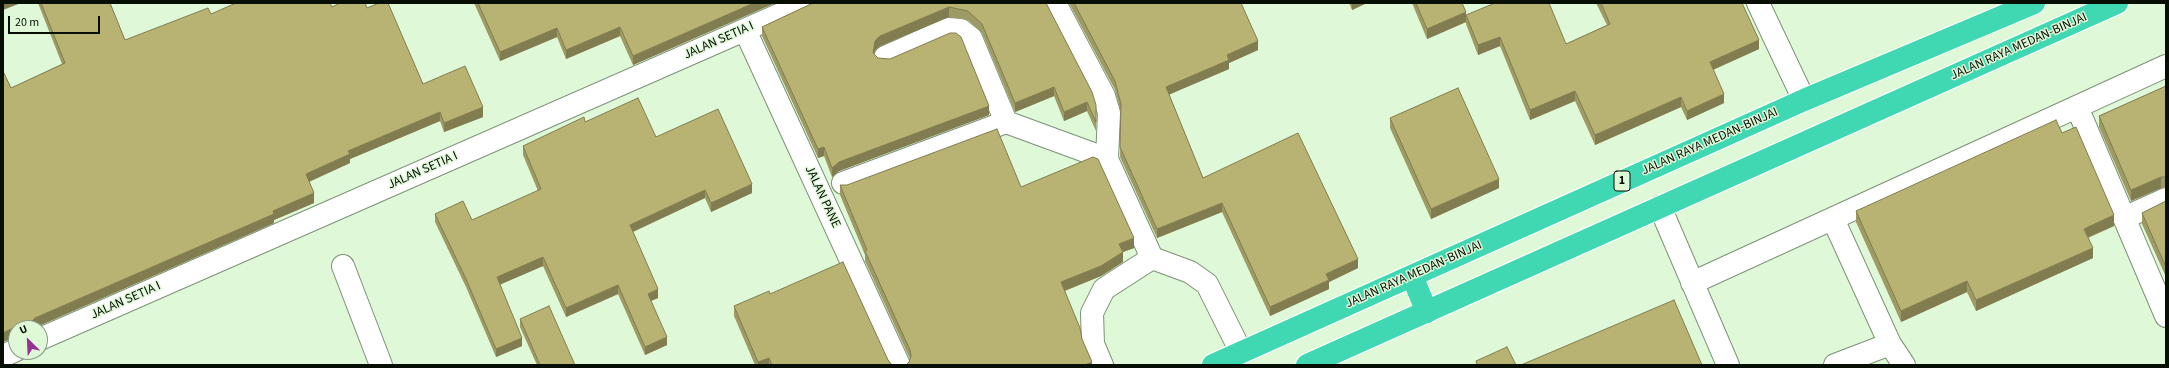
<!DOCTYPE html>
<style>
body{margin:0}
#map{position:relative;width:2169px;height:368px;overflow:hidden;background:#dff8d8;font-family:"Source Sans 3",sans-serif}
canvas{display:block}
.frame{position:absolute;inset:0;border:4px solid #070f05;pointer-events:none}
.north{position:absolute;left:8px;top:320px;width:40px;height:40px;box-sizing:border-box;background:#dff8d8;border:1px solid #899b84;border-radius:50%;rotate:336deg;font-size:11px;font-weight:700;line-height:16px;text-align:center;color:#070f05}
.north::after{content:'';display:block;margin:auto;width:14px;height:18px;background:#973095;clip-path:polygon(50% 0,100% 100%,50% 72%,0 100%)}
.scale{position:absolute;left:8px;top:16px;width:92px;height:18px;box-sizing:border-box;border:2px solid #070f05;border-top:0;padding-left:5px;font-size:12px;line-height:14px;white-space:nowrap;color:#070f05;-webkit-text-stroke:3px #dff8d8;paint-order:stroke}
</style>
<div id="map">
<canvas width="2169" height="368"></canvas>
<div class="frame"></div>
<div class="north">U</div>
<div class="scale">20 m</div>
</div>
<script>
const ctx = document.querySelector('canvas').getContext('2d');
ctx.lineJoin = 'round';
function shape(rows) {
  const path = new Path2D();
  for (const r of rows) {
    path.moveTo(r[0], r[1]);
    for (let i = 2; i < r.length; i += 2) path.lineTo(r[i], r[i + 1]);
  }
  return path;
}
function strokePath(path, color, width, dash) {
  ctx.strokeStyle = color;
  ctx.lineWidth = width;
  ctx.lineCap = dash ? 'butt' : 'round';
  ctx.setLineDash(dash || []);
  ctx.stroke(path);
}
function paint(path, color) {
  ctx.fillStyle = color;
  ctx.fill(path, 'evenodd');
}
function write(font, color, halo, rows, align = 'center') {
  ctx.font = font + ' "Source Sans 3",sans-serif';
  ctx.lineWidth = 3;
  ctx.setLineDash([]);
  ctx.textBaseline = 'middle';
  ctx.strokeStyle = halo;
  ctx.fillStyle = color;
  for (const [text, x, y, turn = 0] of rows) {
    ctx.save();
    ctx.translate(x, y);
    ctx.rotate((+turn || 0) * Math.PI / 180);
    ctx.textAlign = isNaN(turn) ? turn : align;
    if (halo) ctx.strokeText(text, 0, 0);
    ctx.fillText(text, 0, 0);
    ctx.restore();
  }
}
const minor = shape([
 [1055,3,1104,96,1109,113,1107,159],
 [1758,3,1804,100],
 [745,30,899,365],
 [885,57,948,29,961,30,971,38,1006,122],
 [2077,107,2166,316],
 [843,183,1006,122,1107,159,1152,258],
 [1660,207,1728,365],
 [2124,218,2166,199],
 [1833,219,1890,344,1904,365],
 [343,266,381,365],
 [1692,283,2166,66],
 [40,339,806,3],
 [3,356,16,350],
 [1102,365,1093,344,1092,313,1104,289,1152,258,1190,272,1207,284,1241,352],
 [1835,365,1890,344]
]);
const highway = shape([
 [1412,276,1427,312],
 [1213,365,1804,100,2034,3],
 [1307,365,2117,3]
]);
strokePath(minor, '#7b9275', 24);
strokePath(highway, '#fff', 24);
strokePath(minor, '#fff', 22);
strokePath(highway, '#40d8b3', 22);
paint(shape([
 [38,3,110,3,125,40,211,14,332,7,367,8,423,84,483,117,444,132,440,121,350,159,350,163,309,182,314,203,274,220,274,223,34,328,16,328,16,338,11,339,3,342,3,71,11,88,62,64],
 [474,3,775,3,633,65,620,36,566,59,557,37,500,61],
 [813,3,1046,3,1096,115,1096,131,1087,111,1064,121,1054,96,1015,112,982,33,968,20,949,17,880,46,875,50,874,54,878,58,989,115,839,171,832,177,824,156,818,158,762,36,762,27],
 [1069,3,1241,3,1258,50,1229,63,1229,69,1169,94,1203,178,1358,268,1329,282,1329,289,1270,316,1222,212,1157,238,1120,157,1121,112,1115,90],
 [1349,3,1367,3,1352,10],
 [1412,3,1462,3,1466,22,1427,39],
 [1596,3,1742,3,1759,49,1713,70,1724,103,1687,120,1681,107,1595,145,1575,101,1530,120,1500,46,1478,55,1466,24,1466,15,1566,44,1607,25],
 [2166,86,2166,188,2161,188,2131,201,2099,127,2099,116],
 [1390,118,1499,188,1431,219,1390,128],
 [585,122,656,137,752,193,711,212,705,198,633,232,658,298,651,301,667,345,645,355,618,294,566,317,543,266,500,284,522,346,496,357,466,287,435,222,435,214,472,220,538,191,523,155,523,146],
 [2062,133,2114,226,2088,238,2093,258,1976,311,1967,292,1901,322,1856,222,1856,211],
 [840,185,1021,187,1134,248,1123,252,1123,262,1101,276,1065,291,1082,339,1092,365,909,362,910,359,865,261,865,255,840,195],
 [2166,201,2166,277,2142,224,2142,213],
 [770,294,888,360,892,365,755,365,734,316,734,306],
 [520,319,575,365,537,365,520,327]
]), '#9e9a63');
paint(shape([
 [3,3,21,3,3,10],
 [754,3,775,3,633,65,633,56],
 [1352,3,1367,3,1352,10],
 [949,7,949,17,880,46,875,50,873,62,873,53,875,41,880,36],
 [1466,12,1466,22,1427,39,1427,29],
 [620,27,620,36,566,59,566,50],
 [557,28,557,37,500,61,500,52],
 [1500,37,1500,46,1478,55,1478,45],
 [1759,40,1759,49,1710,71,1710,62],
 [1258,41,1258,50,1229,63,1229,69,1166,96,1166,87,1227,55],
 [1054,87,1054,96,1015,112,1015,103],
 [1575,91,1575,101,1530,120,1530,110],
 [1724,94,1724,103,1687,120,1687,111],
 [1681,97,1681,107,1595,145,1595,135],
 [1087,102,1087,111,1064,121,1064,112],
 [989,106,989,115,839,171,832,177,832,168,839,162],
 [483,107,483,117,444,132,444,123],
 [440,112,440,121,350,159,350,163,306,183,306,174,348,151],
 [824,147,824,156,818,158,818,149],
 [2161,177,2161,188,2131,201,2131,190],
 [1499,179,1499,188,1431,219,1431,209],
 [752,184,752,193,711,212,711,203],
 [705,190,705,198,630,233,630,225],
 [314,193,314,203,274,220,274,223,34,328,29,328,30,323,35,318,273,211],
 [1222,203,1222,212,1157,238,1157,229],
 [2114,215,2114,226,2084,239,2084,229],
 [1134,238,1134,248,1123,252,1123,262,1101,276,1061,292,1061,282,1119,244],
 [2093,248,2093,258,1976,311,1976,300],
 [543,257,543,266,497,286,497,277],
 [1358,259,1358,268,1329,282,1329,289,1270,316,1270,307,1326,274],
 [1967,281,1967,292,1901,322,1901,311],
 [618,285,618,294,566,317,566,308],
 [658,289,658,298,648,302,648,294],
 [11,329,11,339,3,342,3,333],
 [667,337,667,345,645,355,645,347],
 [522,338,522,346,496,357,496,349],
 [769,358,769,365,758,365,758,362],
 [1092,362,1092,365,1085,365]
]), '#817d50');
const building = shape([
 [41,3,110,3,125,40,208,8,211,14,236,3,330,3,332,7,340,3,365,3,367,8,379,3,388,3,423,84,465,66,483,107,444,123,440,112,348,151,350,154,306,174,314,193,273,211,274,214,35,318,30,323,29,328,16,328,16,329,11,329,3,333,3,71,11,88,65,63,41,3],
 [478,3,754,3,633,56,620,27,566,50,557,28,500,52,478,3],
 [813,3,1046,3,1092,92,1096,105,1096,122,1087,102,1064,112,1054,87,1015,103,982,24,968,11,949,7,880,36,875,41,873,53,878,58,890,59,950,33,956,33,961,37,989,106,839,162,832,168,824,147,818,149,762,27,813,3],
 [1074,3,1241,3,1258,41,1227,55,1229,60,1166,87,1203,178,1298,133,1358,259,1326,274,1329,280,1270,307,1222,203,1157,229,1120,147,1121,104,1115,81,1074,3],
 [1416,3,1462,3,1466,12,1427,29,1416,3],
 [1495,3,1549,3,1566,44,1610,24,1601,3,1742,3,1759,40,1710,62,1724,94,1687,111,1681,97,1595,135,1575,91,1530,110,1500,37,1478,45,1466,15,1495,3],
 [2166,86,2166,177,2161,177,2131,190,2099,116,2166,86],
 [1458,88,1499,179,1431,209,1390,118,1458,88],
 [638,98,656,137,718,109,752,184,711,203,705,190,630,225,658,289,648,294,667,337,645,347,618,285,566,308,543,257,497,277,522,338,496,349,466,279,435,214,463,201,472,220,541,189,523,146,584,117,585,122,638,98],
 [2056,120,2062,133,2076,127,2114,215,2084,229,2093,248,1976,300,1967,281,1901,311,1856,211,2056,120],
 [997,129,1021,187,1093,157,1098,159,1134,238,1119,244,1123,252,1101,266,1061,282,1080,328,1082,339,1092,362,1085,365,906,365,909,362,911,356,910,350,865,251,867,250,840,185,847,185,997,129],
 [2166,201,2166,267,2142,213,2166,201],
 [843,262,888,360,892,365,772,365,769,358,758,362,734,306,769,291,770,294,843,262],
 [1674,300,1702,365,1521,365,1674,300],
 [549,306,575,365,540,365,520,319,549,306],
 [1507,347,1516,365,1477,365,1476,361,1507,347]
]);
paint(building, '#b8b373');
strokePath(building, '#817d50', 1);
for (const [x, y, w] of [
 [1622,181,16]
]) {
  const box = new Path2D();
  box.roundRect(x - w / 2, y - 10, w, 20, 3);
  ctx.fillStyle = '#dff8d8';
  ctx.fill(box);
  strokePath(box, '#070f05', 1);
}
write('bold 12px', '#070f05', null, [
 ["1",1622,181]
]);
write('13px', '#070f05', '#dff8d8', [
 ["JALAN SETIA I",719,41,-24],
 ["JALAN RAYA MEDAN-BINJAI",2019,47,-24],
 ["JALAN RAYA MEDAN-BINJAI",1710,142,-24],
 ["JALAN SETIA I",423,171,-24],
 ["JALAN PANE",822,197,65],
 ["JALAN RAYA MEDAN-BINJAI",1414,275,-24],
 ["JALAN SETIA I",126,301,-24]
]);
</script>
